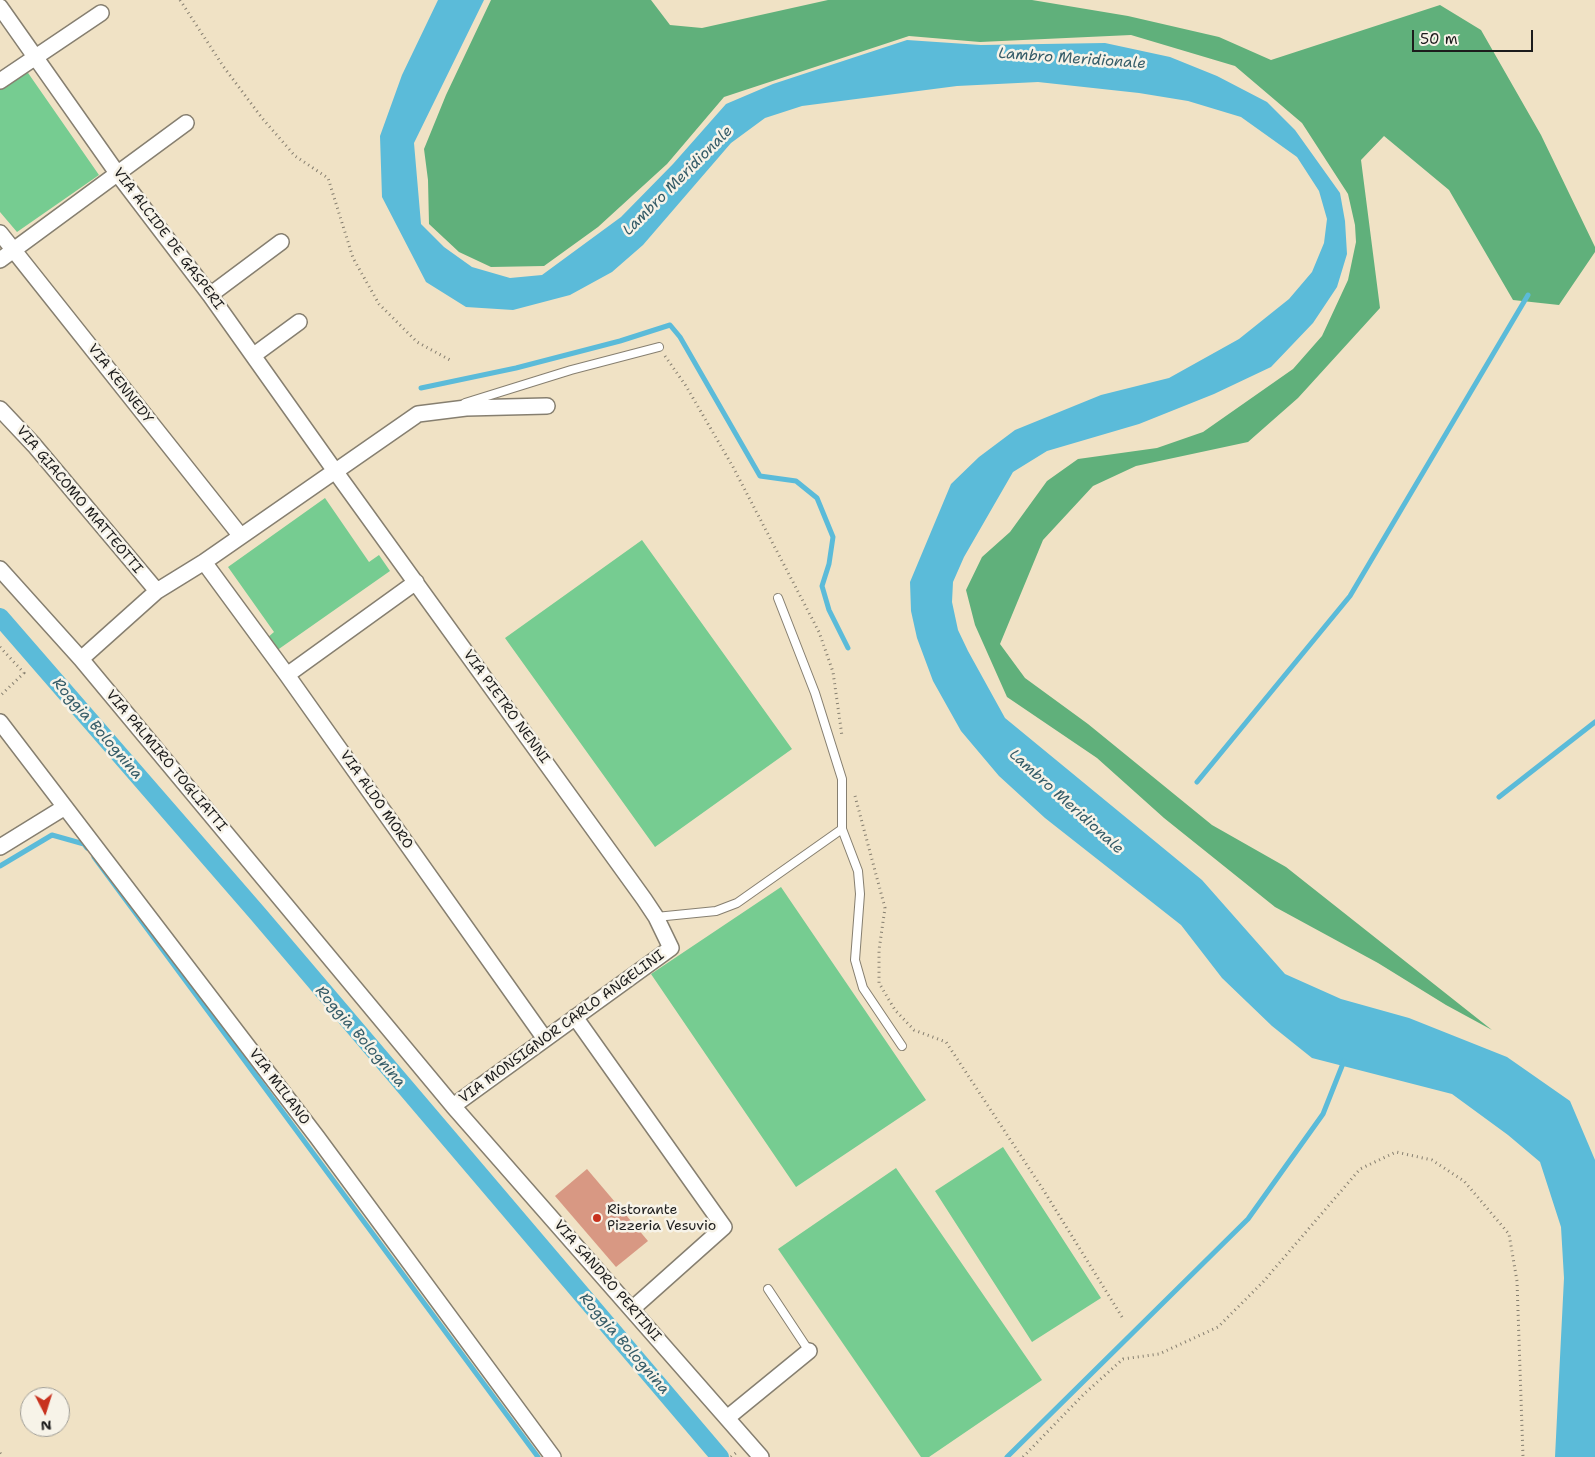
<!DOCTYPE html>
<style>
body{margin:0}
#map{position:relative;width:1595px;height:1457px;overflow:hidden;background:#f0e2c5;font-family:"Shantell Sans",sans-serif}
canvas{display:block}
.north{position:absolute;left:20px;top:1387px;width:50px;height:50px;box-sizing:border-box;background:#f7f3e8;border:1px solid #9f9d96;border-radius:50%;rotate:175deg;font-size:14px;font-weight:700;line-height:20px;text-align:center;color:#1c1c1c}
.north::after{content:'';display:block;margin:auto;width:18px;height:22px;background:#c8321e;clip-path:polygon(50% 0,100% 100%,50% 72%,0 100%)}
.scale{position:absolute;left:1412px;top:30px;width:121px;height:22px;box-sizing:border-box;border:2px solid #1c1c1c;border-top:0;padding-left:6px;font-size:15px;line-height:18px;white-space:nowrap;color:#1c1c1c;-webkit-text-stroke:4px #f7f3e8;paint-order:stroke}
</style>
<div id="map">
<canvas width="1595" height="1457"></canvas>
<div class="north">N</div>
<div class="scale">50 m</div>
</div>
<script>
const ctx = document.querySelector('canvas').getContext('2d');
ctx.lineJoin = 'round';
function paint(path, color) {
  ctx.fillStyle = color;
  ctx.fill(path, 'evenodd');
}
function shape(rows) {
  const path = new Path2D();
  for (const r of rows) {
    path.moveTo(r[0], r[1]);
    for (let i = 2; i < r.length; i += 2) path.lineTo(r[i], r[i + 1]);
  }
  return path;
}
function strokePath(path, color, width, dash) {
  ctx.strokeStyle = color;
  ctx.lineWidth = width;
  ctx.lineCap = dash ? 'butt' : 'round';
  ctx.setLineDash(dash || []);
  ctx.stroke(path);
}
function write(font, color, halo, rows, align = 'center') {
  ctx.font = font + ' "Shantell Sans",sans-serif';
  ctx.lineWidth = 5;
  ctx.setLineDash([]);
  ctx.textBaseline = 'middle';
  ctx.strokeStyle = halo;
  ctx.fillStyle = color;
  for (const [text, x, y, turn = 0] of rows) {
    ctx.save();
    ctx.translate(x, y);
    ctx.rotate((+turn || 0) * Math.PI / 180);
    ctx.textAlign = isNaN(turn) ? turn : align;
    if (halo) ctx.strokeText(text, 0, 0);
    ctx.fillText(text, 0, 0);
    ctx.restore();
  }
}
paint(shape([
 [26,70,99,175,17,232,0,212,0,89],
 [325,498,369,562,379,555,390,571,276,651,267,638,274,632,228,567],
 [642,540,792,749,655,847,505,638],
 [781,887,926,1100,796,1187,651,974],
 [1003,1147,1101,1298,1032,1342,935,1191],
 [896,1168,1042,1380,929,1457,921,1457,778,1249]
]), '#76cc91');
paint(shape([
 [491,0,651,0,670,25,702,28,828,0,1032,0,1128,16,1219,37,1271,60,1440,5,1481,30,1541,135,1595,247,1595,252,1559,305,1513,300,1449,190,1384,136,1361,160,1380,308,1298,398,1248,442,1136,466,1093,486,1043,540,1000,644,1025,678,1088,724,1212,825,1286,867,1492,1030,1446,1005,1378,963,1275,907,1164,818,1097,758,1007,697,975,625,966,590,982,557,1010,532,1047,481,1078,459,1157,448,1203,432,1293,369,1322,336,1348,280,1356,242,1355,225,1348,194,1302,123,1235,66,1131,35,980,42,909,36,724,97,667,164,598,227,544,266,491,267,459,252,429,224,428,180,424,149,446,95]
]), '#60b07b');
paint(shape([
 [438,0,484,0,414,143,421,224,444,247,472,267,510,278,542,275,621,217,673,164,726,104,773,84,907,40,981,45,1105,43,1170,57,1217,76,1267,102,1295,130,1340,193,1345,221,1347,254,1337,287,1313,323,1271,367,1214,394,1139,424,1047,451,1013,472,964,557,953,582,952,602,958,630,968,651,1005,718,1202,880,1285,974,1341,999,1409,1018,1507,1057,1570,1101,1595,1160,1595,1457,1555,1457,1564,1278,1561,1227,1540,1162,1508,1135,1452,1094,1312,1058,1272,1026,1222,978,1181,925,1045,818,999,776,961,731,933,681,917,638,911,611,910,582,951,484,979,457,1015,430,1101,395,1169,378,1239,339,1289,299,1312,272,1324,243,1327,219,1319,191,1297,157,1241,117,1188,101,1139,93,1038,82,957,86,802,106,765,118,731,143,643,245,612,272,570,295,513,310,466,307,426,282,382,197,380,136,402,75]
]), '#5bbbd9');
strokePath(shape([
 [421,388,516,368,620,341,670,325,680,337,760,476,796,481,817,498,833,537,829,564,822,586,829,610,848,648],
 [1197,782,1350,596,1528,295],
 [1499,797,1595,722],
 [94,857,538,1457],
 [0,866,52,835,84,844,87,848],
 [1007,1457,1248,1219,1323,1114,1344,1061]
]), '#5bbbd9', 5);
strokePath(shape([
 [0,617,258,914,720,1457]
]), '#5bbbd9', 18);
paint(shape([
 [587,1169,648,1241,616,1267,555,1196]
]), '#d89883');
const service = shape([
 [465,403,571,370,659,347],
 [778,598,815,693,842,779,842,829,858,871,860,894,855,960,863,988,902,1046],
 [656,917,716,911,737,903,842,829],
 [768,1289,809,1351]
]);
const minor = shape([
 [0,7,117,173,210,295,335,471,644,899,656,917,671,948,453,1106],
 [0,81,101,13],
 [0,233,240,535],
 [0,260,186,123],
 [210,295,281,242],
 [254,355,299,322],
 [0,409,34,445,157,591],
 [336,471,418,414,466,408,547,406],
 [204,562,287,675,545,1039],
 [0,569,81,659,453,1106,761,1457],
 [81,659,157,591,204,562,335,471],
 [287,675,416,582],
 [0,722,317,1137,553,1457],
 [0,847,65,807],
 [575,1017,724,1227,632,1309],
 [727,1418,809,1351]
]);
strokePath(service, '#867f70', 10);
strokePath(minor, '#867f70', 18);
strokePath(shape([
 [180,0,223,66,262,118,295,156,328,178,353,258,379,304,417,342,450,360],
 [665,356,686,386,733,467,819,632,833,672,842,736],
 [0,647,24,673,0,696],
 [855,796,885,908,879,950,879,983,895,1010,914,1030,946,1042,1044,1191,1122,1317],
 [0,1453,3,1457],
 [731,1457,738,1451],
 [1023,1457,1084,1394,1123,1359,1159,1354,1218,1327,1263,1282,1360,1169,1396,1152,1432,1160,1464,1181,1509,1234,1517,1281,1523,1457]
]), '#867f70', 3, [1, 4]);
strokePath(service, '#fff', 8);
strokePath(minor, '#fff', 15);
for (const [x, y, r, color] of [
 [597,1218,5,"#c8321e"]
]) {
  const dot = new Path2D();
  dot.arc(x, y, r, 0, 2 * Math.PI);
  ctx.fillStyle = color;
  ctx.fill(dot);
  strokePath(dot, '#f7f3e8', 2);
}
write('14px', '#1c1c1c', '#f7f3e8', [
 ["VIA ALCIDE DE GASPERI",168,239,53],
 ["VIA KENNEDY",120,384,52],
 ["VIA GIACOMO MATTEOTTI",79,500,50],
 ["VIA PIETRO NENNI",506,707,54],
 ["VIA PALMIRO TOGLIATTI",166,761,50],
 ["VIA ALDO MORO",376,800,55],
 ["VIA MONSIGNOR CARLO ANGELINI",562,1027,-36],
 ["VIA MILANO",279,1087,53],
 ["VIA SANDRO PERTINI",607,1281,49]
]);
write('14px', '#1c1c1c', '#f7f3e8', [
 ["Ristorante",607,1210],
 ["Pizzeria Vesuvio",607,1226]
], 'left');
write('italic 15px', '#355c68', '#f7f3e8', [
 ["Lambro Meridionale",1072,59,4],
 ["Lambro Meridionale",678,181,-45],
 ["Roggia Bolognina",97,729,49],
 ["Lambro Meridionale",1066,802,42],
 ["Roggia Bolognina",360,1037,49],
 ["Roggia Bolognina",624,1344,49]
]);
</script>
